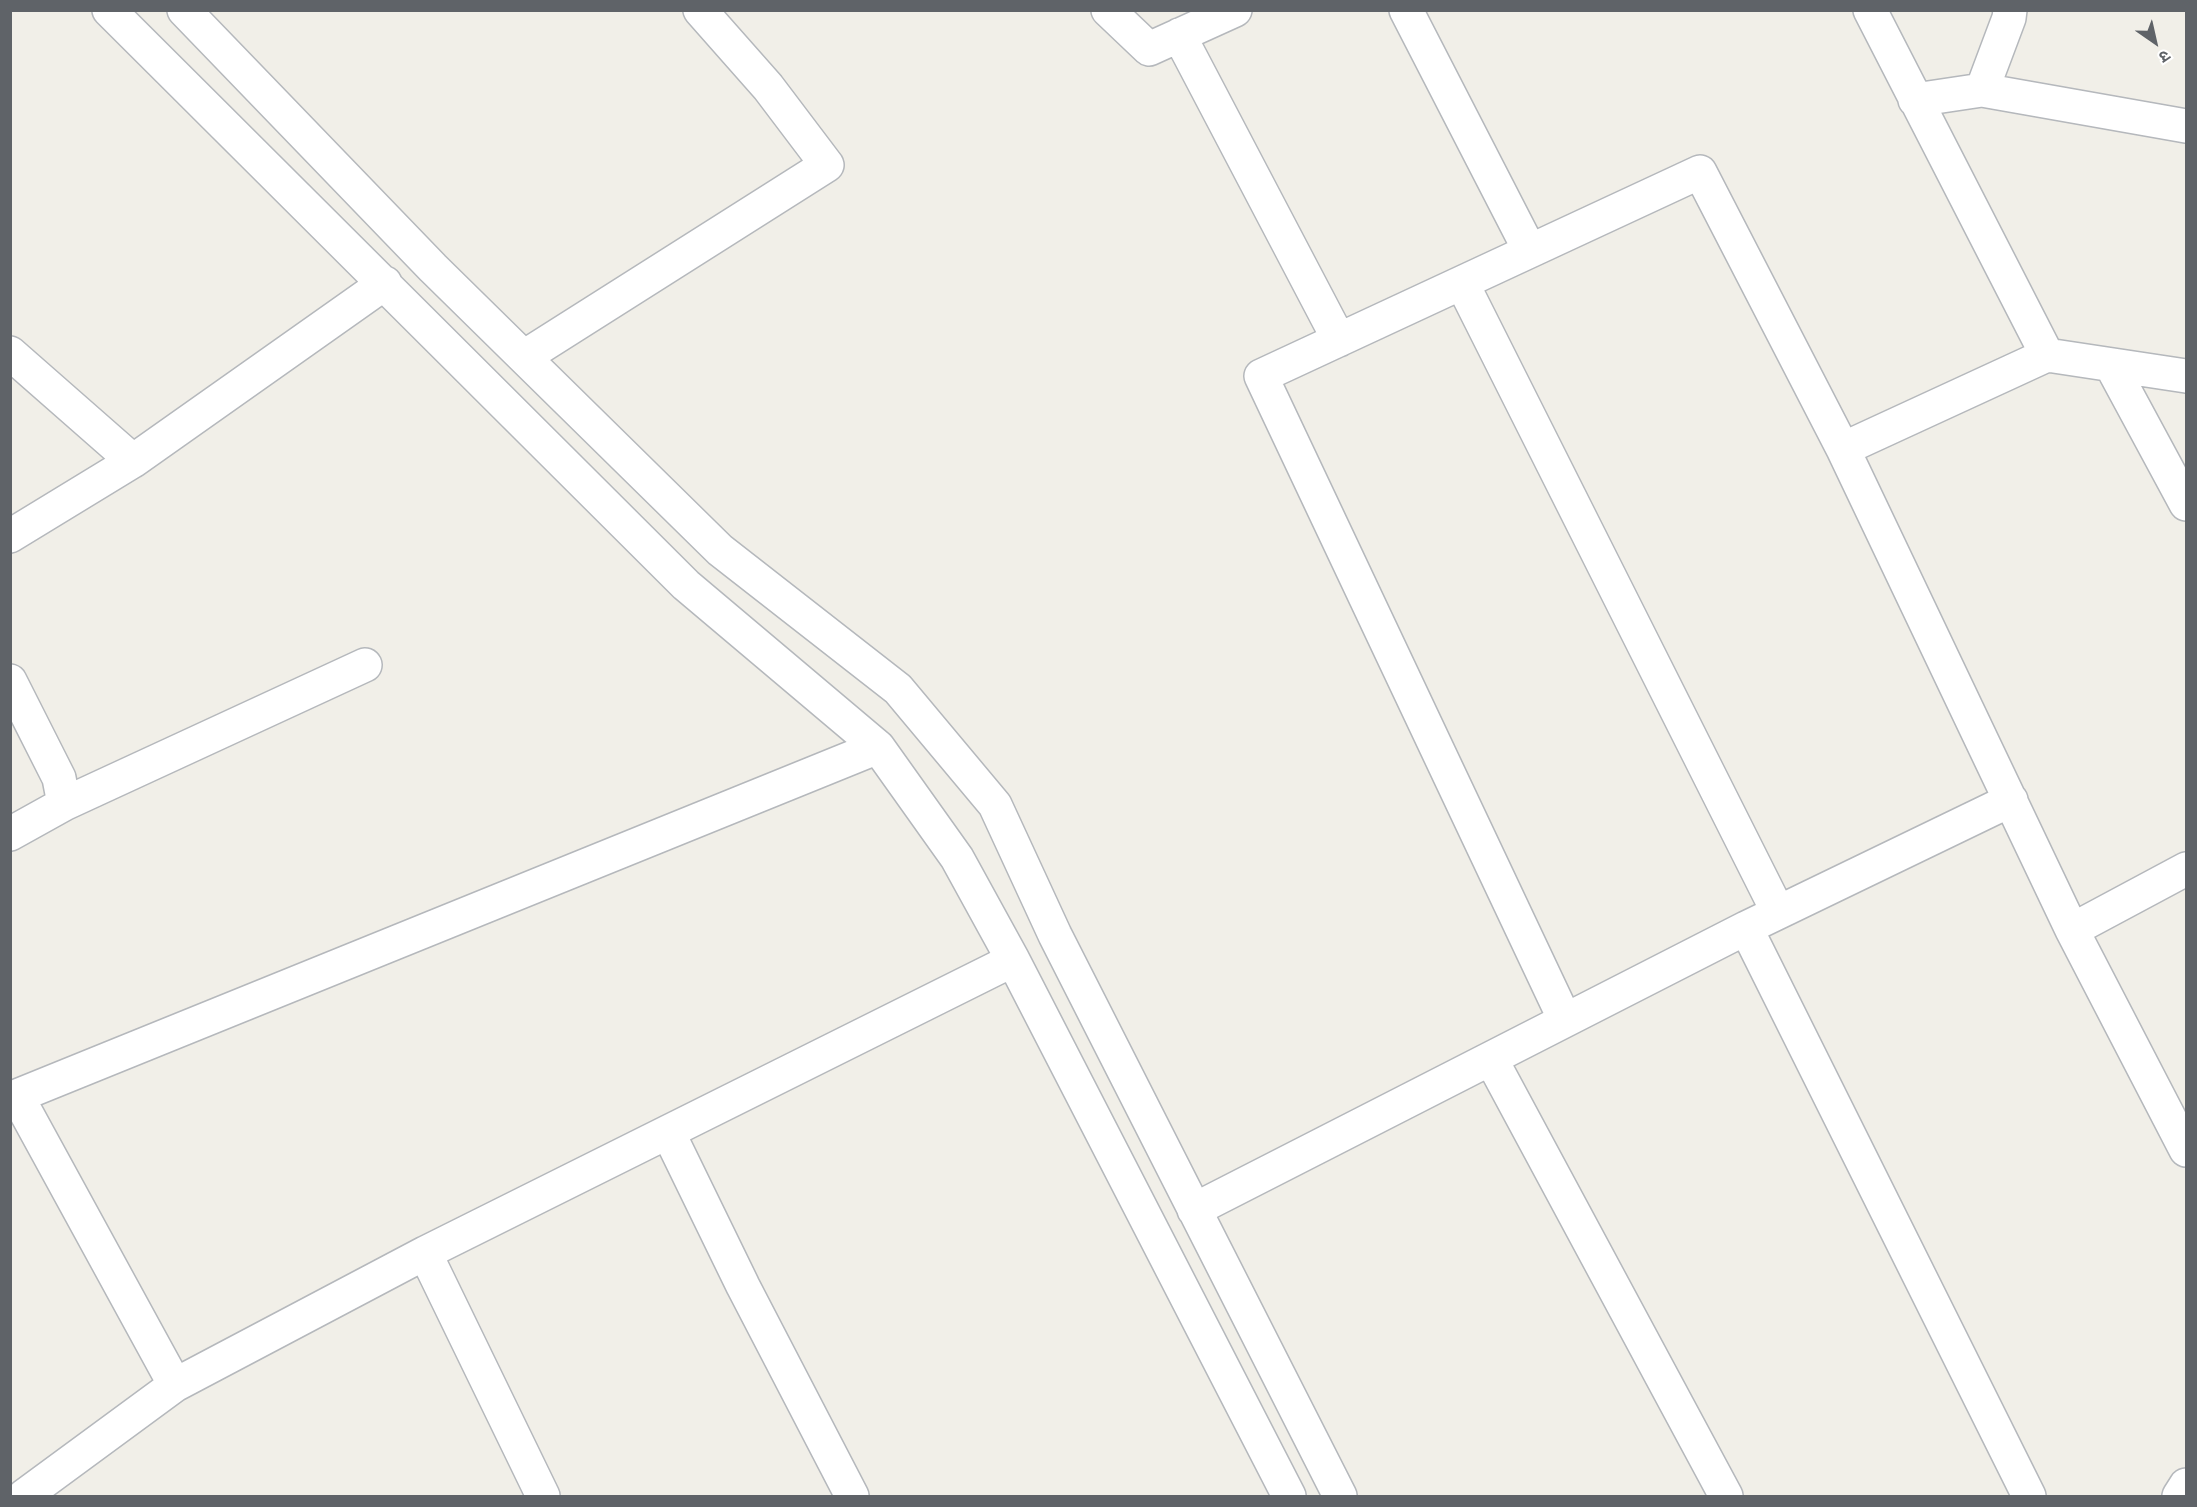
<!DOCTYPE html>
<meta charset="utf-8">
<style>
body{margin:0}
#map{position:relative;width:2197px;height:1507px;overflow:hidden;background:#f1efe8;font-family:Commissioner,"Noto Sans Devanagari",sans-serif}
canvas{display:block}
.frame{position:absolute;inset:0;border:12px solid #5f6368;pointer-events:none}
.north{position:absolute;left:2125px;top:12px;width:60px;height:60px;-webkit-text-stroke:4px #fff;paint-order:stroke;rotate:146deg;font-size:16px;font-weight:700;line-height:24px;text-align:center;color:#5f6368}
.north::after{content:'';display:block;margin:auto;width:21px;height:27px;background:#5f6368;clip-path:polygon(50% 0,100% 100%,50% 72%,0 100%)}
</style>
<div id="map">
<canvas width="2197" height="1507"></canvas>
<div class="frame"></div>
<div class="north">उ</div>
</div>
<script>
const ctx = document.querySelector('canvas').getContext('2d');
ctx.lineJoin = 'round';
function shape(rows) {
  const path = new Path2D();
  for (const r of rows) {
    path.moveTo(r[0], r[1]);
    for (let i = 2; i < r.length; i += 2) path.lineTo(r[i], r[i + 1]);
  }
  return path;
}
function strokePath(path, color, width, dash) {
  ctx.strokeStyle = color;
  ctx.lineWidth = width;
  ctx.lineCap = dash ? 'butt' : 'round';
  ctx.setLineDash(dash || []);
  ctx.stroke(path);
}
const street = shape([
 [109,10,686,585,878,747,957,858,1013,960,1289,1496],
 [184,10,433,268,720,550,898,689,995,805,1055,935,1340,1496],
 [1108,10,1149,49,1235,10],
 [1406,10,1530,251],
 [1870,10,2047,355],
 [1179,35,1339,340],
 [1982,90,2009,18,2010,10],
 [1915,100,1982,90,2186,126],
 [1462,283,1778,912],
 [10,353,133,461,385,283],
 [524,357,827,165,768,87,700,10],
 [2111,365,2186,504],
 [2186,376,2047,355,1843,449,2072,930,2186,1150],
 [10,536,133,461],
 [10,681,59,778,64,804,10,834],
 [64,804,365,665],
 [1746,928,2029,1496],
 [2072,930,2186,869],
 [1565,1020,1261,376,1700,172,1843,449],
 [1491,1059,1726,1496],
 [17,1096,175,1385],
 [10,1100,17,1096,878,747],
 [668,1132,743,1286,852,1496],
 [1194,1210,1746,928,2011,800],
 [425,1253,543,1496],
 [24,1496,175,1385,425,1253,1013,960],
 [2179,1496,2186,1485]
]);
strokePath(street, '#b5b8bc', 36);
strokePath(street, '#fff', 33);
</script>
